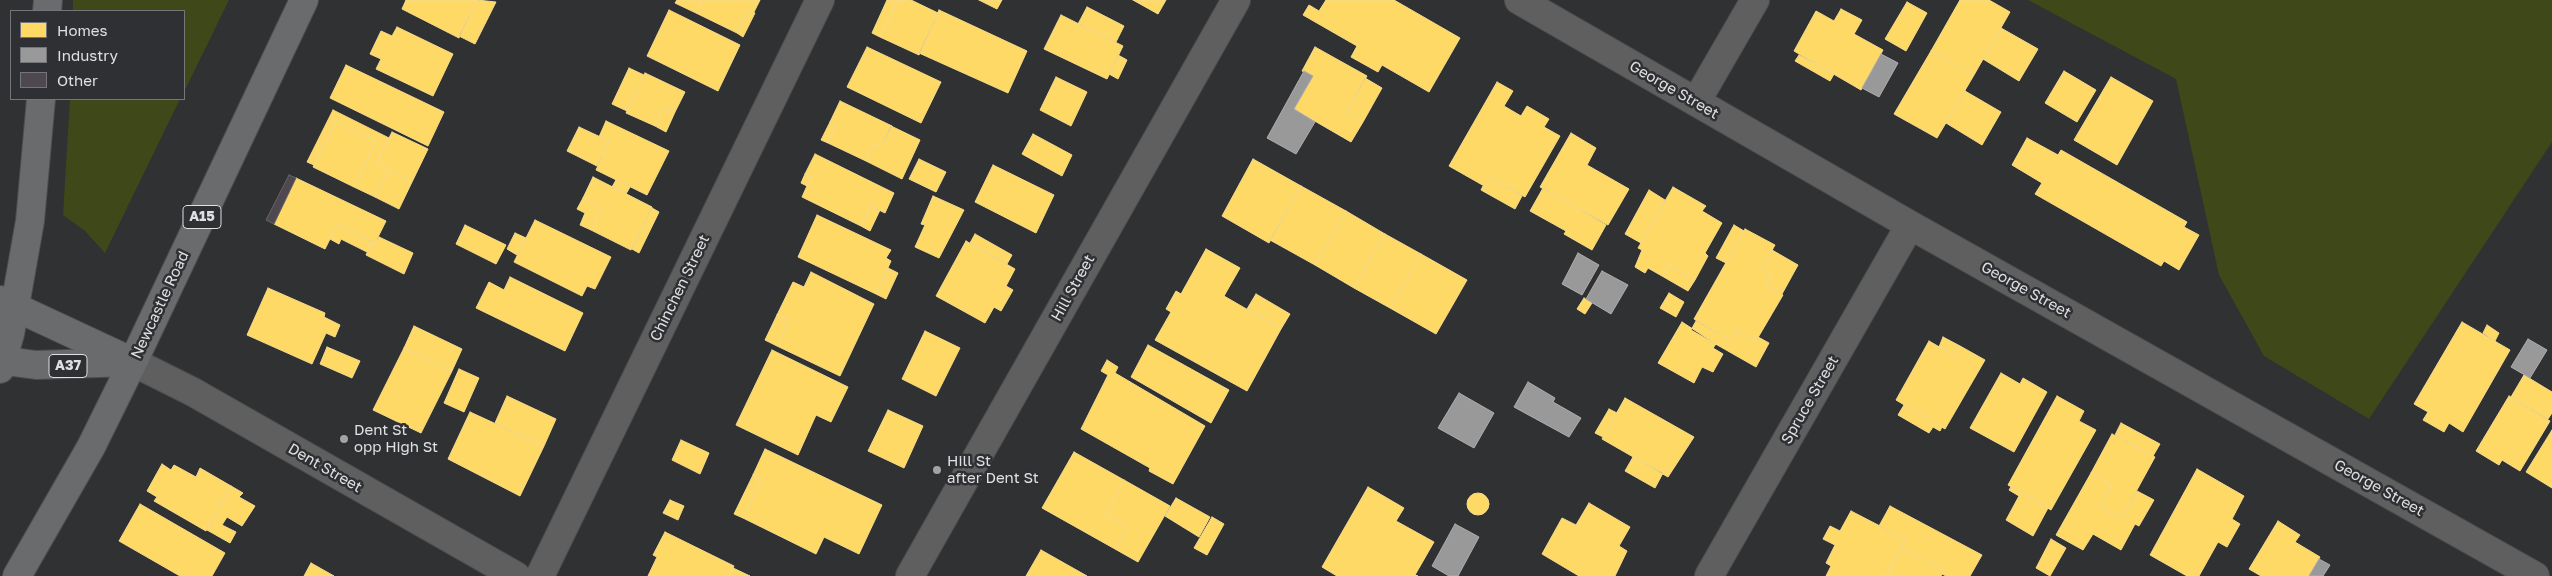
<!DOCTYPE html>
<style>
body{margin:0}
#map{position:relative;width:2552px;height:576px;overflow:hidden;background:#303132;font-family:"Golos Text",sans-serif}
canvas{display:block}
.legend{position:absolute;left:10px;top:10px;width:175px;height:90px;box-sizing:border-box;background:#2f3033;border:1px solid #757679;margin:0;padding:6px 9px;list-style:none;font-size:15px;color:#dfe0e2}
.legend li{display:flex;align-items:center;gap:10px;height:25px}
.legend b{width:25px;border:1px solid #757679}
</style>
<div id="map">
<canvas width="2552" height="576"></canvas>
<ul class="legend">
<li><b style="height:14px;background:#ffd966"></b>Homes</li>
<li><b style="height:14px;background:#999"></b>Industry</li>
<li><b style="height:14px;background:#4f4851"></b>Other</li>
</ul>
</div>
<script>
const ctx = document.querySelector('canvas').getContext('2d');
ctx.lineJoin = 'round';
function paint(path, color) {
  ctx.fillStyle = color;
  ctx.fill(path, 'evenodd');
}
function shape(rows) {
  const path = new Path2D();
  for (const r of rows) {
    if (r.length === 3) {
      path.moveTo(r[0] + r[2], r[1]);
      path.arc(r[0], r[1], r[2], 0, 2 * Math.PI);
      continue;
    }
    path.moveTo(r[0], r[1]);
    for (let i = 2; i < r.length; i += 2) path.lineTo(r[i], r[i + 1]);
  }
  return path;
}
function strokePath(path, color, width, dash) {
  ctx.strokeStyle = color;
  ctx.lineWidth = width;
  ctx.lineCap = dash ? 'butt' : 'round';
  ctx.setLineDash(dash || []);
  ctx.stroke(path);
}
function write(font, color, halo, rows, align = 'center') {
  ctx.font = font + ' "Golos Text",sans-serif';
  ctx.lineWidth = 5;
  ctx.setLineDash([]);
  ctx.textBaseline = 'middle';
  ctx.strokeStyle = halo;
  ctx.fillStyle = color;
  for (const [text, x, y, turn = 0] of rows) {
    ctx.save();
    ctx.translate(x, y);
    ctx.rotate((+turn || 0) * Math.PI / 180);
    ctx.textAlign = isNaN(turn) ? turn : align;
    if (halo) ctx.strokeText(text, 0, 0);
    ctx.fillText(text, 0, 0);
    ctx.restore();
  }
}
paint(shape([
 [73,0,229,0,184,92,184,11,73,11],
 [2028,0,2552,0,2552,142,2369,419,2264,356,2219,275,2176,79],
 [70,99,180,99,105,253,85,231,63,215]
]), '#3e4819');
const homes = shape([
 [406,0,477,0,459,38,402,9,406,0],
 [477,0,496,2,475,44,459,36,477,0],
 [677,0,703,0,696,13,675,3,677,0],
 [703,0,760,0,754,12,748,10,737,33,696,13,703,0],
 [887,0,898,0,880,37,872,33,887,0],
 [898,0,911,0,938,13,919,55,880,37,898,0],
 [979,0,1002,0,997,9,979,0],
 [1133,0,1166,0,1158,14,1133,0],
 [1326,0,1394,0,1460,38,1429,92,1382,65,1378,72,1351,57,1357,46,1303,15,1309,5,1319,11,1326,0],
 [1960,0,1989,0,2010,12,1974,75,1931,51,1960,0],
 [1907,2,1927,13,1906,51,1885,39,1907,2],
 [1087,7,1124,26,1116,42,1078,24,1087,7],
 [1841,9,1862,20,1854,34,1883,50,1861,90,1794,51,1816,11,1834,21,1841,9],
 [669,10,740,45,718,91,647,56,669,10],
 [748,10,755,13,743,37,737,33,748,10],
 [939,10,1027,51,1008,93,919,53,939,10],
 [1061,15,1123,46,1107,79,1044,49,1061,15],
 [397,27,453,54,433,96,376,69,381,59,370,54,381,31,392,36,397,27],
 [2001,28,2038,49,2019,81,1983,59,2001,28],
 [867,47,941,82,921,123,847,87,867,47],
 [1315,47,1367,76,1346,112,1363,122,1351,142,1294,109,1313,76,1302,71,1315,47],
 [1931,51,1974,75,1937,138,1894,114,1931,51],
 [1118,55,1127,60,1118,79,1109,74,1118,55],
 [1799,55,1834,74,1830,81,1795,61,1799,55],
 [346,65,444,112,428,146,330,98,346,65],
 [629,68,644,75,627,111,612,104,629,68],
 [2064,71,2096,90,2077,122,2045,103,2064,71],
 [645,73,685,92,675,112,664,107,655,126,626,113,645,73],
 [1056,77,1087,92,1071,126,1040,110,1056,77],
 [2111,77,2153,101,2117,165,2074,140,2111,77],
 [1365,78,1382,88,1363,122,1346,112,1365,78],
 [1497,82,1513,91,1504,106,1521,116,1527,106,1549,119,1544,127,1560,136,1525,197,1491,178,1486,187,1449,166,1497,82],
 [1965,91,2001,112,1982,145,1946,123,1965,91],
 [840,101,892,126,881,146,874,143,866,161,828,143,836,125,830,122,840,101],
 [664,107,675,112,666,132,655,126,664,107],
 [333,110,389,138,376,164,388,170,375,197,354,187,376,142,336,121,314,165,307,162,333,110],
 [336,121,376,142,354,187,313,167,336,121],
 [606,121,669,151,647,195,596,170,609,141,599,137,606,121],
 [830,122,836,125,828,143,821,140,830,122],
 [891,126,920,140,902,179,866,161,874,143,881,146,891,126],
 [579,127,609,141,597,166,567,151,579,127],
 [392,132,428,149,412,182,376,164,392,132],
 [1571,133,1596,148,1587,165,1629,189,1608,225,1540,187,1571,133],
 [1033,134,1072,155,1062,176,1022,154,1033,134],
 [2027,138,2058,155,2061,150,2187,222,2184,227,2199,235,2179,270,2164,261,2161,266,2035,194,2042,183,2012,165,2027,138],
 [815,154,894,193,885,213,871,206,861,226,802,197,811,177,805,174,815,154],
 [919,159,946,172,936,192,909,179,919,159],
 [1253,159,1301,186,1269,243,1222,216,1253,159],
 [993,165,1054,195,1036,233,975,202,993,165],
 [388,170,412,182,399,209,375,197,388,170],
 [805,174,811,177,807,186,801,183,805,174],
 [593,177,652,207,631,250,591,230,601,208,583,198,593,177],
 [296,178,386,221,375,243,337,225,325,249,274,224,296,178],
 [1491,178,1522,196,1515,209,1481,190,1483,186,1486,187,1491,178],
 [616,180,630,187,626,194,612,187,616,180],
 [1301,186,1346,211,1315,265,1270,240,1301,186],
 [1673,187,1706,206,1702,211,1722,223,1705,253,1708,256,1695,280,1669,265,1662,276,1648,268,1645,273,1635,267,1642,250,1638,248,1673,187],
 [1543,188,1606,225,1592,250,1564,234,1566,231,1530,211,1543,188],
 [1649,190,1665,200,1641,243,1625,234,1649,190],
 [933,196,964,210,939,258,915,247,925,225,921,224,933,196],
 [583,198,601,208,591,230,580,225,585,213,577,209,583,198],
 [871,206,880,210,870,231,861,226,871,206],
 [652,208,659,212,639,253,632,249,652,208],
 [1346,211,1385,234,1354,288,1315,265,1346,211],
 [817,215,891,250,886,258,891,261,876,294,798,257,817,215],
 [535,220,611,257,595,289,587,286,582,296,514,262,535,220],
 [337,225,372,242,367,252,341,239,339,244,330,239,337,225],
 [465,225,506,245,496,264,456,244,465,225],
 [1734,225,1744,231,1726,263,1716,258,1734,225],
 [1745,229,1775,245,1761,270,1772,275,1766,285,1783,295,1756,341,1737,330,1731,341,1694,319,1745,229],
 [515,233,526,238,517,255,507,249,515,233],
 [975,234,1012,255,1007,264,970,243,975,234],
 [1385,234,1421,254,1390,308,1354,288,1385,234],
 [379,237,413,253,404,274,366,255,372,242,375,243,379,237],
 [966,241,1015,269,1006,286,1013,290,1001,311,994,307,985,323,936,296,966,241],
 [1206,249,1240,268,1224,296,1281,329,1247,391,1155,340,1171,312,1166,309,1176,291,1181,294,1206,249],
 [1772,250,1798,265,1782,294,1766,285,1772,275,1761,270,1772,250],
 [1421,254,1467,280,1436,334,1390,308,1421,254],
 [1669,265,1695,280,1688,291,1662,276,1669,265],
 [888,268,898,273,886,299,876,294,888,268],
 [811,272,874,304,840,376,777,346,789,320,777,315,793,282,804,287,811,272],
 [510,277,583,313,565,351,476,308,489,282,504,290,510,277],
 [268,288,325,313,324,317,340,325,335,337,326,333,312,364,247,335,268,288],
 [1669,293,1684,302,1676,317,1660,308,1669,293],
 [1256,294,1290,314,1281,329,1247,309,1256,294],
 [1584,298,1592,303,1585,314,1577,309,1584,298],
 [777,315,789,320,777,346,765,340,777,315],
 [1696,321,1731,341,1737,330,1756,341,1758,337,1769,343,1756,367,1691,330,1696,321],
 [1682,322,1716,344,1713,348,1723,354,1713,372,1702,367,1694,383,1658,363,1682,322],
 [2462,322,2510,350,2463,432,2449,423,2444,432,2423,420,2428,412,2414,404,2462,322],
 [2487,325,2499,333,2495,341,2483,333,2487,325],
 [414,326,462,349,452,371,404,348,414,326],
 [925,331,960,348,936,396,902,379,925,331],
 [1943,337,1960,346,1955,356,1939,347,1943,337],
 [1929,341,1955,356,1960,346,1985,360,1945,429,1896,400,1929,341],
 [1148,345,1229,390,1211,423,1131,377,1148,345],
 [327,347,360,361,352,378,320,364,327,347],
 [404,348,452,371,421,433,373,410,404,348],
 [772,350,848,387,831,422,816,415,798,455,736,425,772,350],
 [1107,360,1118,367,1115,373,1205,426,1173,484,1149,471,1150,468,1081,429,1108,375,1101,371,1107,360],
 [459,369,479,378,464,412,444,403,459,369],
 [2001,373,2020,384,2023,378,2047,392,2014,452,1970,428,2001,373],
 [2524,375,2552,392,2552,413,2548,419,2511,397,2524,375],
 [507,396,556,419,544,446,495,423,507,396],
 [2057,396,2084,411,2079,421,2096,430,2051,510,2008,485,2057,396],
 [2509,396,2550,421,2520,471,2502,460,2499,465,2476,451,2509,396],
 [1625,398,1694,437,1668,477,1602,439,1625,398],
 [1904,405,1942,427,1940,431,1933,427,1929,433,1898,415,1904,405],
 [1609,409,1617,413,1603,437,1595,433,1609,409],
 [888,410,923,426,904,468,868,451,888,410],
 [470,412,544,446,520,496,448,459,470,412],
 [2121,423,2160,444,2153,456,2115,435,2121,423],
 [2552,430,2552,488,2526,472,2552,430],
 [2112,434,2155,457,2121,519,2100,507,2112,485,2091,473,2112,434],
 [681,440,709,453,700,474,672,460,681,440],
 [765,449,882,505,859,554,824,537,816,554,743,518,761,479,753,475,765,449],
 [1074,452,1124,480,1105,515,1127,528,1115,549,1042,508,1074,452],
 [1633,457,1663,473,1655,488,1625,471,1633,457],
 [162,464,171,470,174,465,196,477,200,468,231,486,206,531,154,501,157,497,147,491,162,464],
 [2197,469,2244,496,2232,519,2240,524,2227,547,2218,542,2199,576,2187,576,2150,555,2197,469],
 [2091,473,2112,485,2100,507,2121,519,2137,491,2154,500,2139,526,2135,524,2121,550,2093,534,2083,550,2056,535,2091,473],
 [753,475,761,479,743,518,734,514,753,475],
 [1124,480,1170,506,1138,562,1115,549,1127,528,1105,515,1124,480],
 [231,486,243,493,239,497,255,506,242,526,227,517,222,525,236,532,230,543,207,530,231,486],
 [1368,487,1404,508,1396,521,1434,542,1415,575,1418,576,1337,576,1322,567,1368,487],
 [2011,487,2048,508,2033,536,2006,520,2019,496,2009,490,2011,487],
 [1478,504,11],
 [1176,498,1210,517,1199,537,1165,516,1176,498],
 [670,500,684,506,678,520,663,513,670,500],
 [1589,503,1630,527,1619,546,1627,551,1615,576,1579,576,1542,554,1562,518,1576,525,1589,503],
 [140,504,225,553,212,576,180,576,119,541,140,504],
 [1890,506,1982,555,1970,576,1946,576,1942,574,1944,570,1901,547,1905,539,1879,526,1890,506],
 [1851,511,1905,539,1886,576,1826,576,1831,566,1826,563,1835,545,1823,539,1830,526,1840,531,1851,511],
 [1212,517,1224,524,1207,555,1194,548,1212,517],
 [2278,521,2300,535,2295,542,2320,557,2309,576,2261,576,2249,569,2278,521],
 [665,532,734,566,729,576,648,576,657,557,653,555,665,532],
 [2051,539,2066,548,2050,576,2036,568,2051,539],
 [1901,547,1944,570,1941,576,1886,576,1901,547],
 [1041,550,1087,576,1026,576,1041,550],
 [311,563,334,576,304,576,311,563],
 [733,568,750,576,729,576,733,568]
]);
paint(homes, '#ffd966');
strokePath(homes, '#f5db8b', 1);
const industry = shape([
 [1881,54,1898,63,1879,97,1862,88,1881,54],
 [1304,71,1313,76,1294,109,1315,122,1296,154,1267,138,1304,71],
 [1578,253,1599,265,1582,295,1562,284,1578,253],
 [1602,271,1628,285,1611,314,1586,299,1602,271],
 [2528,339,2547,350,2530,378,2511,367,2528,339],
 [1528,382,1555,398,1553,402,1581,418,1569,437,1514,407,1528,382],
 [1459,393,1494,413,1474,448,1438,428,1459,393],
 [1455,524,1479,537,1458,576,1449,576,1432,566,1455,524],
 [2319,559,2330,565,2323,576,2309,576,2319,559]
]);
paint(industry, '#999');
strokePath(industry, '#aeaeaf', 1);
const building = shape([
 [289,175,296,178,274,224,266,220,289,175]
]);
paint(building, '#4f4851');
strokePath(building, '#646465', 1);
const minor = shape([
 [1519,0,1910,225,2535,576],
 [1696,102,1755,0],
 [133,362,193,392,516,576],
 [540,576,820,0],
 [910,576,1236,0],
 [1709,576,1910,225]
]);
const trunk = shape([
 [47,11,48,0],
 [0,300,133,362],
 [0,360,36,365,130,362],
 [0,369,10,334,30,221,41,99],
 [17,576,91,447,133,362,304,0]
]);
strokePath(minor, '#4c4d4e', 30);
strokePath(trunk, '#4c4d4e', 30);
strokePath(minor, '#5f5f60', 28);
strokePath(trunk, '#6a6b6c', 28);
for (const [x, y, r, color] of [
 [344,439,5,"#a2a3a4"],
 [937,470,5,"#a2a3a4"]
]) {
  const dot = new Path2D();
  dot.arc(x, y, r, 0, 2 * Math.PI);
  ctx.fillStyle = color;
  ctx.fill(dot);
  strokePath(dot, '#2f3033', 2);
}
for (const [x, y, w] of [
 [202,217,38],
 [68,366,38]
]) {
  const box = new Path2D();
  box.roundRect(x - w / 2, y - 11.5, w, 23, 4);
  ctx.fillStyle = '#2f3033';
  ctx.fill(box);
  strokePath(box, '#dfe0e2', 1);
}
write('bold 14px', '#dfe0e2', null, [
 ["A15",202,217],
 ["A37",68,366]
]);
write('15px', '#dfe0e2', '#2f3033', [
 ["George Street",1674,90,30],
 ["Chinchen Street",680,288,-64],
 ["Hill Street",1073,288,-61],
 ["George Street",2026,290,29],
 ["Newcastle Road",160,305,-65],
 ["Spruce Street",1810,400,-60],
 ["Dent Street",325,468,30],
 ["George Street",2379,488,29]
]);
write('15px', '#dfe0e2', '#2f3033', [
 ["Dent St",354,430],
 ["opp High St",354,447],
 ["Hill St",947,461],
 ["after Dent St",947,478]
], 'left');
</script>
